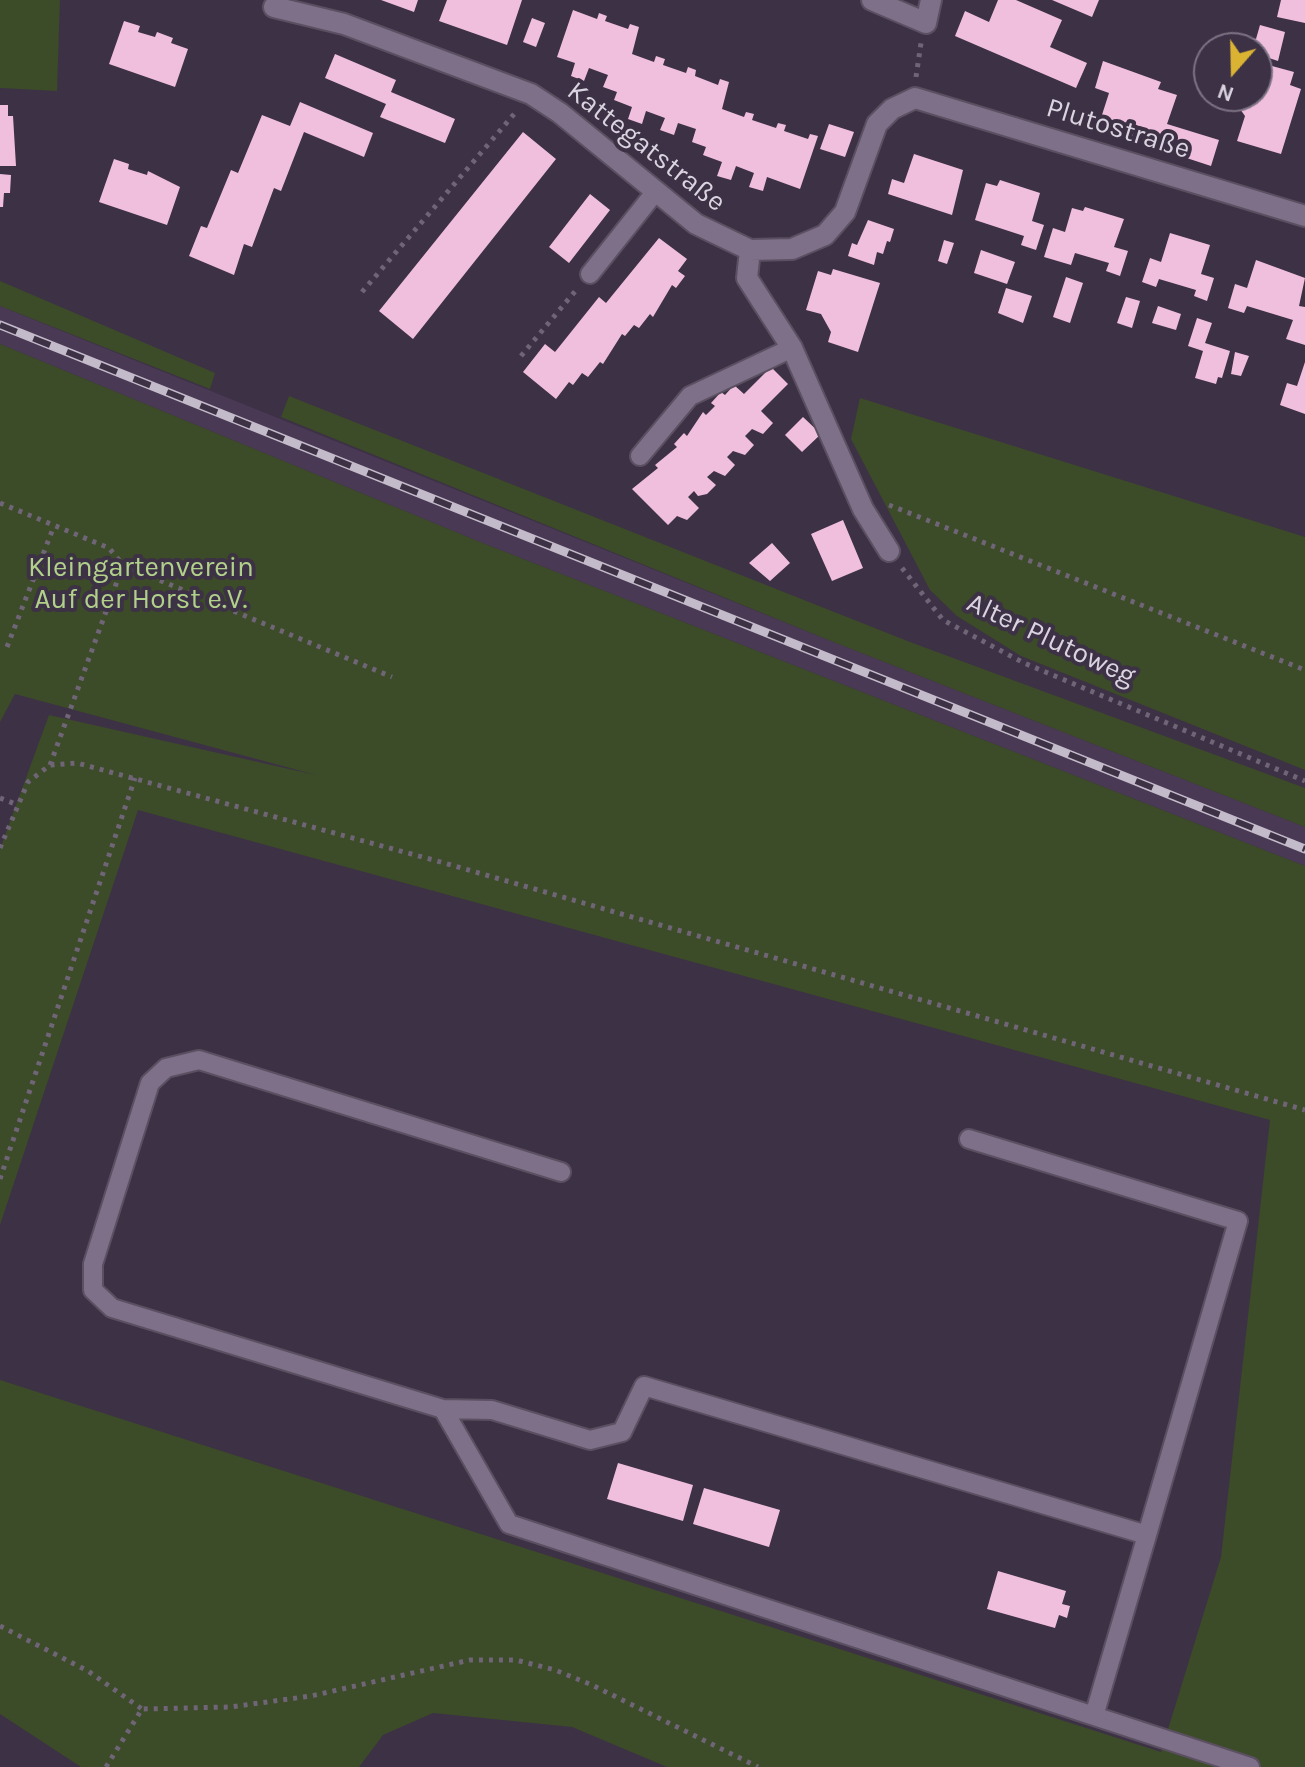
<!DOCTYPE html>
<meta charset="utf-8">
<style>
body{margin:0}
#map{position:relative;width:1305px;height:1767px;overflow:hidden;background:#3d3146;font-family:Karla,sans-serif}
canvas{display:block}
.north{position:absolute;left:1193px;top:32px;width:80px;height:80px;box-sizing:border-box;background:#3d3146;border:2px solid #7c7284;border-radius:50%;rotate:200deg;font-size:22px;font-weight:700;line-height:32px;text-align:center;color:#dad3e0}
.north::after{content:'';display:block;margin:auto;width:28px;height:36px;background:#dab333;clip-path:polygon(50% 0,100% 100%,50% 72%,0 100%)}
</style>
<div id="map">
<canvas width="1305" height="1767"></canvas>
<div class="north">N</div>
</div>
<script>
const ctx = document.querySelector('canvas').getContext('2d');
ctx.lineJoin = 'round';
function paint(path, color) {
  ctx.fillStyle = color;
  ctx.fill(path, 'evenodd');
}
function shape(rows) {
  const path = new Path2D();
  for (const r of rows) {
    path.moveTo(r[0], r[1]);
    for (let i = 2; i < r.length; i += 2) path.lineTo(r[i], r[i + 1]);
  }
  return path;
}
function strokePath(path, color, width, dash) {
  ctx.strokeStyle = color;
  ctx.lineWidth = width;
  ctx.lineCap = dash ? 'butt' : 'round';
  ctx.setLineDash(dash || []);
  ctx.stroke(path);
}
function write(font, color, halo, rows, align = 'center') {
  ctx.font = font + ' Karla,sans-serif';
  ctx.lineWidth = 8;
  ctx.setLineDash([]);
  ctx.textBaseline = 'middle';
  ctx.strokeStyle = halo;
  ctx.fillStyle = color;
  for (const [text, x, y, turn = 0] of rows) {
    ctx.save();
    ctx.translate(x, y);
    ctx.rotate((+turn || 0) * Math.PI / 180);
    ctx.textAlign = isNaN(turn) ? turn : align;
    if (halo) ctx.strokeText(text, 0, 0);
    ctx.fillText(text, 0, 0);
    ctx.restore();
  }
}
paint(shape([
 [0,306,831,641,1305,827,1305,866,480,542,0,344]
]), '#493954');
paint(shape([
 [0,0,60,0,57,91,0,88],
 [0,281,215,373,210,389,0,306],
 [0,344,480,542,1305,866,1305,1767,667,1767,572,1727,433,1713,383,1735,359,1767,81,1767,0,1714,0,1380,1161,1752,1221,1557,1270,1120,138,810,0,1225,0,849,49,715,316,775,15,694,0,722],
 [289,396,910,642,1305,788,1305,827,831,641,281,417],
 [860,398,1305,537,1305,770,1021,656,957,616,930,590,851,439]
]), '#3c4b28');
paint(shape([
 [381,0,418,0,414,12],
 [447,0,522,0,507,45,439,21],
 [998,0,1016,0,1062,20,1050,47,1087,63,1076,88,955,36,965,11,989,22],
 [1052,0,1099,0,1092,17],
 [1281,0,1305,0,1305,23,1277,17],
 [573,10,597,19,599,13,607,16,605,21,628,29,630,24,639,27,632,54,654,62,656,56,665,59,663,65,686,73,688,67,696,70,695,76,718,85,720,79,729,82,722,109,744,117,746,112,754,114,752,120,776,128,778,123,786,125,784,131,808,139,810,134,818,136,800,189,767,177,763,191,749,187,754,173,736,166,731,180,717,176,722,162,703,155,706,147,692,142,696,129,678,123,674,135,660,130,665,118,646,111,642,124,628,119,632,107,614,100,617,92,603,87,608,75,589,68,584,81,571,76,575,63,557,57],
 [532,18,545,23,536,47,523,42],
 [124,21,140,26,138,32,155,37,157,32,173,38,171,43,188,49,175,87,109,64],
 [1260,25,1285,32,1278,61,1257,54,1257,48,1245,48,1248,37,1256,39],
 [335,54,396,80,391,92,455,119,445,143,380,117,386,104,325,78],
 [1103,61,1161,82,1158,89,1177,95,1167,124,1219,140,1211,166,1156,148,1160,137,1137,130,1135,137,1121,132,1123,126,1101,118,1109,93,1095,88],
 [1261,63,1294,72,1290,85,1301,89,1281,154,1237,141,1245,116,1240,109,1243,101,1257,96],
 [300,102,373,133,364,157,304,132,281,191,274,188,252,247,244,244,234,275,189,256,201,226,207,228,231,170,238,173,262,115,290,126],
 [0,105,8,105,8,116,13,116,16,166,0,166],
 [829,124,854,132,845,157,820,149],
 [523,132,556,159,413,339,379,311],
 [914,154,963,170,952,215,888,194,892,179,904,183],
 [114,159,129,164,128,169,147,175,148,171,180,187,167,225,99,202],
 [0,174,11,175,10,193,4,193,3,207,0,207],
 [1000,180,1040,193,1032,221,1044,225,1036,250,1021,245,1024,236,975,220,986,183,997,186],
 [590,194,610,210,569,263,549,247],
 [1085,207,1124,219,1114,247,1128,251,1120,276,1106,271,1109,263,1075,253,1071,265,1044,257,1053,228,1065,232,1072,208,1083,211],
 [868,220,894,229,890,242,887,241,883,254,877,252,874,265,848,256,852,243,857,245],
 [1170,233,1210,245,1201,274,1214,278,1207,301,1194,296,1196,290,1159,279,1156,287,1142,282,1150,258,1161,262],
 [659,238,687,259,678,271,685,276,676,288,672,285,653,317,650,314,639,328,634,325,625,336,622,334,603,364,600,362,588,377,582,373,573,385,569,382,556,399,523,372,545,344,555,352,599,297,606,303],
 [944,240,954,243,947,264,938,261],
 [981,250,1015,262,1007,284,974,273],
 [1256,260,1305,278,1299,306,1305,307,1305,345,1286,339,1293,320,1247,306,1244,313,1228,308,1235,284,1247,288],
 [833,269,880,283,858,352,828,342,831,332,821,314,806,310,818,271,831,275],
 [1066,277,1083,283,1070,323,1053,317],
 [1006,288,1032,296,1023,323,998,313],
 [1126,297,1140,301,1132,328,1117,323],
 [1158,306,1181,314,1176,330,1152,323],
 [1197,318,1212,323,1205,343,1230,351,1222,378,1218,377,1216,384,1195,378,1203,351,1188,346],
 [1235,352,1249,356,1241,376,1231,374],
 [1305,362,1305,414,1280,405,1287,383,1297,386],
 [771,367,788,384,761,411,773,423,763,434,752,429,745,436,754,445,745,455,733,451,727,457,735,465,725,476,714,471,707,477,716,485,707,494,698,496,694,491,688,497,699,508,687,520,677,516,668,525,632,489,658,468,655,465,677,447,674,444,684,433,687,436,703,412,706,415,715,406,711,403,721,392,725,395,734,385,744,394],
 [803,417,821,434,802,452,785,435],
 [843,520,863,568,832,581,811,534],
 [772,543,790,563,770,581,749,563],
 [618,1463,693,1485,683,1521,607,1499],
 [704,1488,780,1510,769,1547,693,1524],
 [998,1571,1066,1591,1062,1604,1070,1606,1067,1618,1059,1615,1055,1628,987,1609]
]), '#f1bfde');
const service = shape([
 [590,274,656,191],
 [640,456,690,396,792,348],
 [969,1139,1238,1221,1147,1535],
 [561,1172,199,1060,166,1068,150,1083,93,1264,93,1290,112,1308,443,1409,492,1410,590,1440,622,1432,644,1386,1147,1535,1094,1716,1250,1767],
 [443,1409,509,1524,1094,1716]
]);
const minor = shape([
 [872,0,926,23,931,0],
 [274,7,344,24,531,94,560,113,696,224,750,250,792,249,825,235,845,212,877,124,892,109,915,98,1305,216],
 [750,250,747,278,792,348,863,509,889,551]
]);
strokePath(service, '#5b5062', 22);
strokePath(minor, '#5b5062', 24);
strokePath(shape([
 [916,77,921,43],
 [362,292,515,113],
 [521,356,577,289],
 [0,503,109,548,123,565,392,677],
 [889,505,1305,670],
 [902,568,943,620,1024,663,1305,781],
 [7,647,54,526],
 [50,765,123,565],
 [0,798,18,805],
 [0,848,28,782,50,765,77,763,437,861,1305,1110],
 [0,1179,135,778],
 [0,1626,88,1671,142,1709],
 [106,1767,142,1709,230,1707,311,1696,470,1660,516,1660,555,1670,592,1685,758,1767]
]), '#6f6577', 5, [4, 6]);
strokePath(service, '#7e7088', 18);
strokePath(minor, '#7e7088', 20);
const rail = shape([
 [0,325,1305,849]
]);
strokePath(rail, '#c3bbca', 9);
strokePath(rail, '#3d3146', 6, [18]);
write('28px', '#dad3e0', '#3d3146', [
 ["Plutostraße",1118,129,17],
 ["Kattegatstraße",646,147,38],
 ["Alter Plutoweg",1051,640,25]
]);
write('28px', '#b1d08a', '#3d3146', [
 ["Kleingartenverein",141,568],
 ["Auf der Horst e.V.",141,600]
]);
</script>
